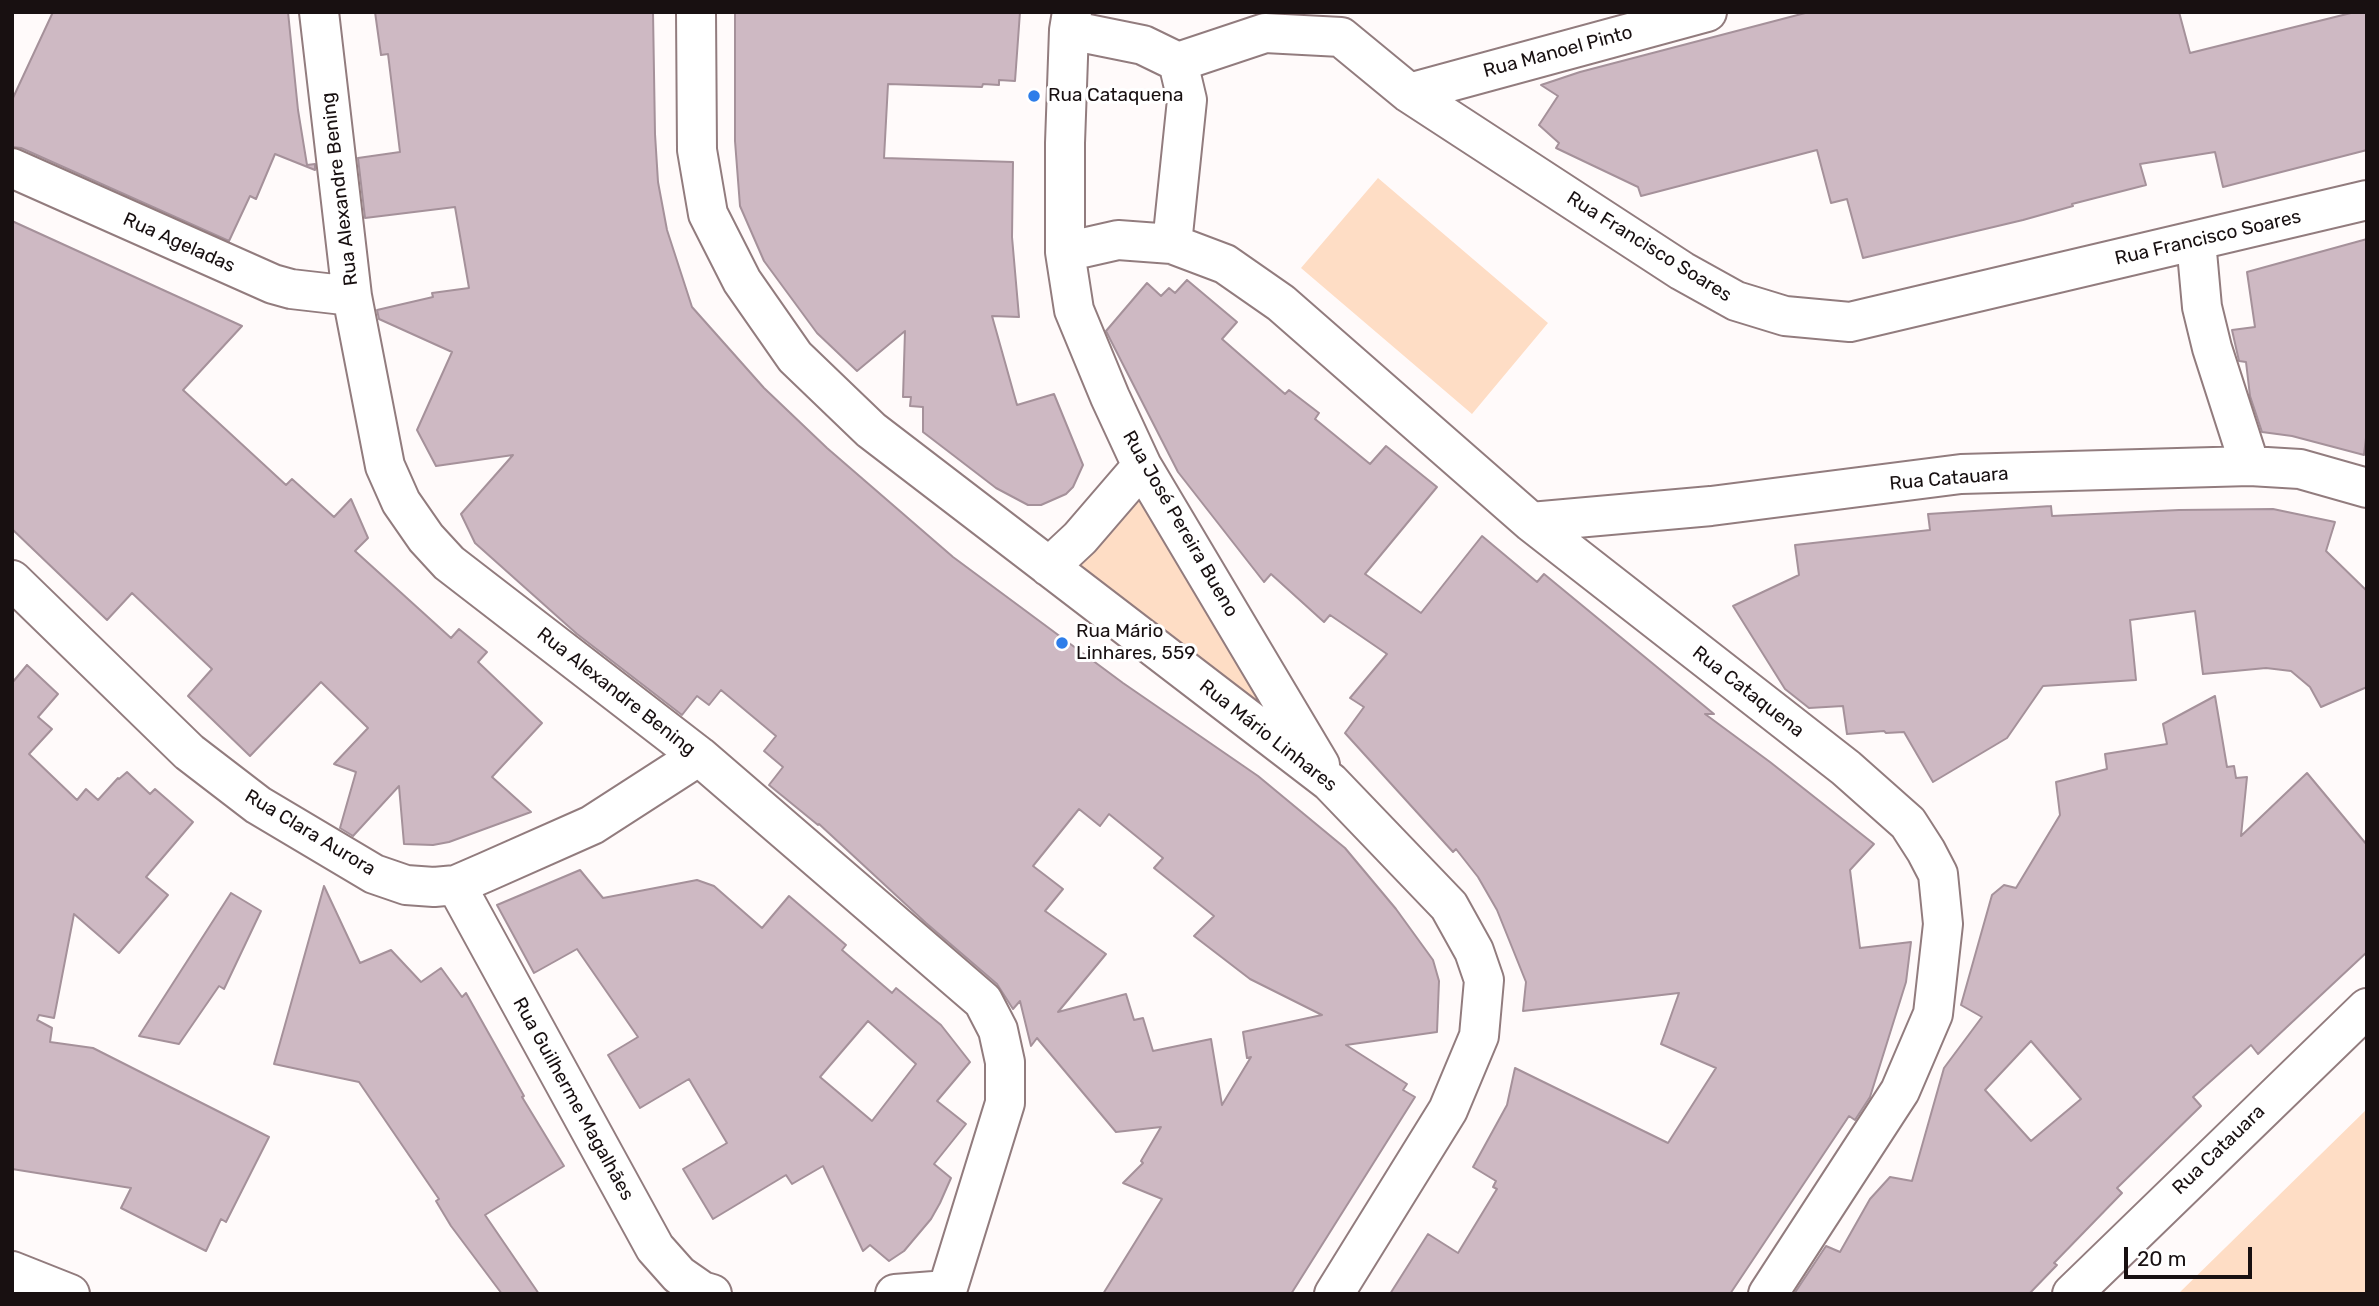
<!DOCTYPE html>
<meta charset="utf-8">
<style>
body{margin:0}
#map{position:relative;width:2379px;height:1306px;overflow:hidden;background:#fffafa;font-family:Rubik,sans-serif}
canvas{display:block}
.frame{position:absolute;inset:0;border:14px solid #181011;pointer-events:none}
.scale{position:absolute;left:2124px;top:1247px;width:128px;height:32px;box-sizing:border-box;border:4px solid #181011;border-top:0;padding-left:9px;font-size:21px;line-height:24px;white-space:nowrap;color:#181011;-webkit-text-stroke:5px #fff;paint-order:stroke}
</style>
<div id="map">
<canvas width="2379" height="1306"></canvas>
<div class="frame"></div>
<div class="scale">20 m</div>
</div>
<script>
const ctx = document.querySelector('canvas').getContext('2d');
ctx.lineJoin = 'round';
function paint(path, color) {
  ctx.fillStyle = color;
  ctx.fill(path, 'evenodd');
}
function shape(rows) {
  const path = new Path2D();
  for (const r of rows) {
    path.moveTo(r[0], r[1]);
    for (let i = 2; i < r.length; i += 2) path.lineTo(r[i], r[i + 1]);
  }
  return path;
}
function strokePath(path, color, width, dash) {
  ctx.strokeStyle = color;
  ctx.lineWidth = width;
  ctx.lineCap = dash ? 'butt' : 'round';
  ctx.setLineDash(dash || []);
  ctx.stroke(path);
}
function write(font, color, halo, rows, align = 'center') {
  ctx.font = font + ' Rubik,sans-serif';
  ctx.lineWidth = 6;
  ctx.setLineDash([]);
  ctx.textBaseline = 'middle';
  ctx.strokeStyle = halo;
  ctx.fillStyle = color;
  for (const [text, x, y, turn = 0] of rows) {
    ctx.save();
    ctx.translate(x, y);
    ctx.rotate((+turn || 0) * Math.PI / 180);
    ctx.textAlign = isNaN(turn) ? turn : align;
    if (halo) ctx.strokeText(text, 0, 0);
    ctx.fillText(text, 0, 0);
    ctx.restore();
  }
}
paint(shape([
 [1378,178,1548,323,1472,414,1301,268],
 [1139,497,1271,715,1069,568],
 [2367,1109,2367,1290,2364,1294,2178,1294]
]), '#feddc5');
const building = shape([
 [53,12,288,12,298,110,307,165,315,164,315,170,275,154,256,199,250,196,229,241,21,148,12,147,12,100,53,12],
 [375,12,653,12,655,134,658,182,667,230,692,307,764,388,827,448,953,557,1123,683,1258,776,1345,848,1396,909,1433,960,1439,981,1437,1032,1346,1045,1407,1084,1403,1090,1415,1097,1291,1294,1103,1294,1162,1199,1123,1183,1143,1163,1141,1161,1161,1127,1116,1132,1037,1038,1031,1046,1020,1001,1013,1009,997,984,926,923,819,824,818,825,769,785,783,767,764,751,776,736,721,690,709,705,697,696,682,715,577,634,475,543,461,514,513,455,436,466,417,430,452,352,379,319,377,310,433,297,432,293,469,288,455,207,365,218,358,158,400,152,388,54,381,55,375,12],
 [1079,809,1100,826,1109,814,1163,858,1154,868,1214,916,1194,936,1250,979,1322,1015,1243,1032,1247,1058,1251,1057,1222,1105,1211,1039,1153,1051,1143,1018,1134,1020,1126,994,1058,1012,1106,954,1045,911,1063,889,1033,866,1079,809],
 [735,12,1020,12,1015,81,999,80,999,85,983,84,982,87,888,84,884,158,1013,162,1012,237,1019,317,992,316,1017,405,1054,394,1083,465,1073,487,1066,494,1041,505,1028,505,996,488,953,455,923,432,923,407,910,406,911,397,903,397,905,331,857,371,817,333,764,261,740,206,735,141,735,12],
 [1809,12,2179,12,2190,53,2355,12,2367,12,2367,150,2223,187,2215,152,2140,164,2146,185,2072,204,2073,206,2023,220,1863,258,1847,199,1831,203,1817,150,1641,196,1638,187,1556,148,1559,143,1539,125,1558,96,1541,85,1580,72,1809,12],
 [12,221,242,326,183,390,286,485,292,479,334,517,351,499,368,538,355,551,451,638,459,629,487,652,478,662,542,723,492,777,531,812,449,842,433,845,404,844,399,786,353,836,340,828,356,772,334,764,368,728,321,682,250,756,188,696,212,669,132,593,107,620,12,529,12,221],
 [2367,239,2367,429,2364,455,2292,436,2262,432,2250,396,2246,362,2239,361,2232,330,2255,327,2247,272,2367,239],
 [1187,280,1237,322,1222,339,1285,394,1289,390,1319,413,1315,419,1370,464,1386,446,1437,487,1365,574,1421,613,1482,536,1537,582,1544,574,1714,714,1705,714,1770,762,1874,844,1850,870,1860,948,1911,942,1906,982,1870,1097,1855,1120,1849,1116,1730,1294,1390,1294,1428,1234,1458,1253,1497,1189,1493,1187,1496,1181,1473,1167,1507,1105,1515,1068,1668,1143,1716,1068,1661,1044,1679,993,1523,1011,1526,982,1497,910,1478,877,1456,849,1453,852,1345,733,1364,707,1350,698,1387,654,1330,615,1324,622,1271,574,1264,582,1178,472,1110,339,1106,331,1147,283,1161,296,1169,288,1175,293,1187,280],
 [2051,506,2052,516,2179,510,2273,509,2335,522,2326,551,2367,591,2367,687,2321,707,2310,687,2291,671,2266,668,2203,674,2195,611,2130,620,2136,680,2043,686,2007,738,1933,782,1904,732,1886,733,1884,731,1847,734,1843,706,1809,708,1785,689,1733,606,1799,575,1795,545,1930,530,1928,514,2051,506],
 [27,665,58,694,38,717,52,729,29,754,77,800,86,789,98,800,118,778,119,779,127,772,150,794,155,789,193,822,146,877,168,895,119,953,74,914,54,1018,39,1015,37,1020,52,1028,50,1042,93,1048,269,1137,226,1222,221,1219,206,1251,121,1208,131,1188,12,1169,12,683,27,665],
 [2215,696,2227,767,2234,766,2236,778,2247,777,2241,836,2307,773,2367,845,2367,952,2258,1054,2251,1045,2193,1097,2201,1106,2117,1188,2122,1193,2054,1263,2057,1265,2029,1294,1794,1294,1826,1246,1840,1252,1870,1199,1890,1177,1912,1181,1944,1068,1982,1017,1961,1005,1992,895,2004,885,2016,888,2060,815,2056,782,2107,769,2105,754,2167,744,2163,724,2215,696],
 [2031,1041,2081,1099,2031,1141,1985,1090,2031,1041],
 [580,870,603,898,697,880,714,886,762,928,789,896,846,945,842,950,892,993,896,988,941,1025,970,1062,937,1101,966,1124,934,1164,951,1178,940,1203,931,1219,904,1251,889,1261,870,1245,863,1251,823,1166,792,1184,786,1175,713,1219,683,1169,727,1143,689,1079,640,1108,608,1055,638,1037,577,949,534,973,497,905,580,870],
 [868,1021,916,1064,872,1121,820,1077,868,1021],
 [324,886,360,963,391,950,421,982,441,968,462,997,466,993,524,1096,522,1097,564,1166,485,1215,539,1294,502,1294,451,1226,436,1201,439,1199,359,1082,274,1064,324,886],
 [231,893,261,911,224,989,219,986,179,1044,139,1036,231,893]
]);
paint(building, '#ceb9c3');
strokePath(building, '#a5919a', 2);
const minor = shape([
 [319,12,352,296,385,466,401,502,426,538,449,563,699,756,983,1001,998,1030,1005,1062,1005,1103,946,1294],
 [696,12,697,150,708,214,742,281,795,357,871,430,1330,782,1449,906,1474,951,1484,980,1479,1036,1448,1110,1334,1294],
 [1072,12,1069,30,1065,143,1065,252,1074,310,1110,397,1142,466,1320,765],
 [1069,30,1143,45,1178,62],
 [1178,62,1265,33,1341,37,1409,93,1682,271,1736,301,1785,316,1850,322,2367,200],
 [1409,93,1707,12],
 [12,168,273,284,291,289,352,296],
 [2196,241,2202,307,2212,348,2250,466],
 [1172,244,1187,100,1178,62],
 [1065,252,1118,240,1172,244,1225,264,1281,303,1531,522,1846,768,1908,823,1926,851,1938,874,1943,924,1933,1014,1900,1091,1768,1294],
 [1531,522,1711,506,1961,474,2250,466,2300,469,2367,488],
 [1049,567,1080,538,1142,466],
 [12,580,189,752,258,805,374,874,406,885,434,887,456,885,486,872,592,825,699,756],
 [456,885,655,1248,679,1275,702,1291,712,1294],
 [12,1271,70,1294],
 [895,1294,947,1290],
 [2072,1294,2367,1008]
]);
strokePath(minor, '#927c7e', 42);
strokePath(minor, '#fff', 38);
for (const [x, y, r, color] of [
 [1034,96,7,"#2e7de9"],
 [1062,643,7,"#2e7de9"]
]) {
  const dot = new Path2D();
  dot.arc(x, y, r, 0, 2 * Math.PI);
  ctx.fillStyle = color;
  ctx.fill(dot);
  strokePath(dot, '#fff', 2.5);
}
write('19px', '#181011', '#fff', [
 ["Rua Manoel Pinto",1558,52,-15],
 ["Rua Alexandre Bening",340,189,-97],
 ["Rua Francisco Soares",2208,238,-13],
 ["Rua Ageladas",179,243,24],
 ["Rua Francisco Soares",1649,247,32],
 ["Rua Catauara",1949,479,-5],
 ["Rua José Pereira Bueno",1180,524,60],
 ["Rua Alexandre Bening",616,692,38],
 ["Rua Cataquena",1748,692,38],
 ["Rua Mário Linhares",1268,736,38],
 ["Rua Clara Aurora",310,833,31],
 ["Rua Guilherme Magalhães",573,1099,61],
 ["Rua Catauara",2219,1150,-44]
]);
write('19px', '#181011', '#fff', [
 ["Rua Cataquena",1048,96],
 ["Rua Mário",1076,632],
 ["Linhares, 559",1076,654]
], 'left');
</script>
